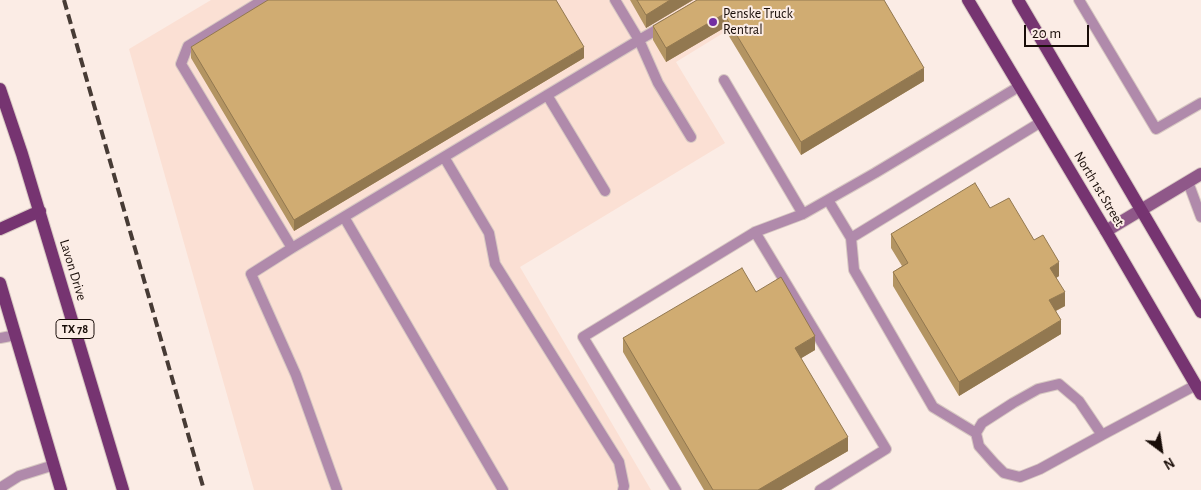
<!DOCTYPE html>
<style>
body{margin:0}
#map{position:relative;width:1201px;height:490px;overflow:hidden;background:#fbece5;font-family:"Alegreya Sans",sans-serif}
canvas{display:block}
.north{position:absolute;left:1136px;top:425px;width:50px;height:50px;-webkit-text-stroke:4px #fbece5;paint-order:stroke;rotate:149deg;font-size:14px;font-weight:700;line-height:20px;text-align:center;color:#190d08}
.north::after{content:'';display:block;margin:auto;width:18px;height:22px;background:#190d08;clip-path:polygon(50% 0,100% 100%,50% 72%,0 100%)}
.scale{position:absolute;left:1024px;top:25px;width:65px;height:22px;box-sizing:border-box;border:2px solid #190d08;border-top:0;padding-left:6px;font-size:15px;line-height:18px;white-space:nowrap;color:#190d08;-webkit-text-stroke:4px #fbece5;paint-order:stroke}
</style>
<div id="map">
<canvas width="1201" height="490"></canvas>
<div class="north">N</div>
<div class="scale">20 m</div>
</div>
<script>
const ctx = document.querySelector('canvas').getContext('2d');
ctx.lineJoin = 'round';
function paint(path, color) {
  ctx.fillStyle = color;
  ctx.fill(path, 'evenodd');
}
function shape(rows) {
  const path = new Path2D();
  for (const r of rows) {
    path.moveTo(r[0], r[1]);
    for (let i = 2; i < r.length; i += 2) path.lineTo(r[i], r[i + 1]);
  }
  return path;
}
function strokePath(path, color, width, dash) {
  ctx.strokeStyle = color;
  ctx.lineWidth = width;
  ctx.lineCap = dash ? 'butt' : 'round';
  ctx.setLineDash(dash || []);
  ctx.stroke(path);
}
function write(font, color, halo, rows, align = 'center') {
  ctx.font = font + ' "Alegreya Sans",sans-serif';
  ctx.lineWidth = 4;
  ctx.setLineDash([]);
  ctx.textBaseline = 'middle';
  ctx.strokeStyle = halo;
  ctx.fillStyle = color;
  for (const [text, x, y, turn = 0] of rows) {
    ctx.save();
    ctx.translate(x, y);
    ctx.rotate((+turn || 0) * Math.PI / 180);
    ctx.textAlign = isNaN(turn) ? turn : align;
    if (halo) ctx.strokeText(text, 0, 0);
    ctx.fillText(text, 0, 0);
    ctx.restore();
  }
}
paint(shape([
 [211,0,777,0,676,62,725,143,520,267,651,490,254,490,129,49]
]), '#fbe0d4');
const lane = shape([
 [263,0,188,46,181,64,292,248,639,40,658,83,691,137],
 [615,0,639,40,665,25],
 [1079,0,1156,129,1201,103],
 [724,80,803,214],
 [547,95,605,191],
 [444,157,489,233,495,264,619,462,624,486,623,490],
 [1188,182,1201,217],
 [828,200,851,238,1041,122],
 [344,217,503,490],
 [755,232,886,449,820,490],
 [851,238,854,270,933,407,976,433],
 [292,248,251,274,296,375,337,490],
 [0,338,16,335],
 [1102,435,1040,469,1020,477,1004,473,994,463,979,446,976,433,982,423,1013,403,1038,389,1059,384,1079,401,1102,435,1196,385],
 [0,488,19,476,54,465],
 [676,490,583,337,755,232,803,214,875,173,1020,86]
]);
const secondary = shape([
 [1106,231,1201,174]
]);
const primary = shape([
 [968,0,1106,231,1201,394],
 [1018,0,1201,312],
 [0,89,22,154,123,490],
 [0,229,40,211],
 [0,283,61,490]
]);
strokePath(lane, '#d7c8c2', 12);
strokePath(secondary, '#d7c8c2', 14);
strokePath(primary, '#d7c8c2', 14);
strokePath(lane, '#b08aab', 10);
strokePath(secondary, '#8f5889', 12);
strokePath(primary, '#763471', 12);
strokePath(shape([
 [64,0,204,490]
]), '#473b35', 4, [10, 5]);
paint(shape([
 [630,0,693,0,646,28],
 [697,0,924,81,801,155,724,28,666,62,653,40,653,26],
 [191,47,584,58,294,231,191,58],
 [990,208,1034,240,1059,276,1056,278,1065,306,1056,311,1061,334,959,396,893,286,893,272,902,266,891,248,891,234],
 [756,292,815,350,801,358,848,451,781,490,704,490,623,352,623,338]
]), '#b39462');
paint(shape([
 [670,0,693,0,646,28,646,15],
 [724,14,724,28,666,62,666,48],
 [584,47,584,58,294,231,294,220],
 [924,68,924,81,801,155,801,142],
 [1059,262,1059,276,1050,282,1050,268],
 [1065,292,1065,306,1049,314,1049,300],
 [1061,320,1061,334,959,396,959,382],
 [815,336,815,350,795,362,795,348],
 [848,437,848,451,781,490,758,490]
]), '#927850');
const building = shape([
 [268,0,556,0,584,47,294,220,191,47,268,0],
 [637,0,670,0,646,15,637,0],
 [697,0,884,0,924,68,801,142,724,14,666,48,653,26,697,0],
 [975,183,990,208,1009,198,1034,240,1043,235,1059,262,1050,268,1065,292,1049,300,1061,320,959,382,893,272,908,263,891,234,975,183],
 [742,268,756,292,781,277,815,336,795,348,848,437,758,490,713,490,623,338,742,268]
]);
paint(building, '#d0ac72');
strokePath(building, '#927850', 1);
for (const [x, y, r, color] of [
 [713,22,5,"#732ea2"]
]) {
  const dot = new Path2D();
  dot.arc(x, y, r, 0, 2 * Math.PI);
  ctx.fillStyle = color;
  ctx.fill(dot);
  strokePath(dot, '#fbece5', 2);
}
for (const [x, y, w] of [
 [75,329,38]
]) {
  const box = new Path2D();
  box.roundRect(x - w / 2, y - 9.5, w, 19, 4);
  ctx.fillStyle = '#fbece5';
  ctx.fill(box);
  strokePath(box, '#190d08', 1);
}
write('bold 12px', '#190d08', null, [
 ["TX 78",75,329]
]);
write('14px', '#190d08', '#fbece5', [
 ["Penske Truck",723,14],
 ["Rentral",723,30]
], 'left');
write('14px', '#190d08', '#fbece5', [
 ["North 1st Street",1099,189,59],
 ["Lavon Drive",73,270,73]
]);
</script>
